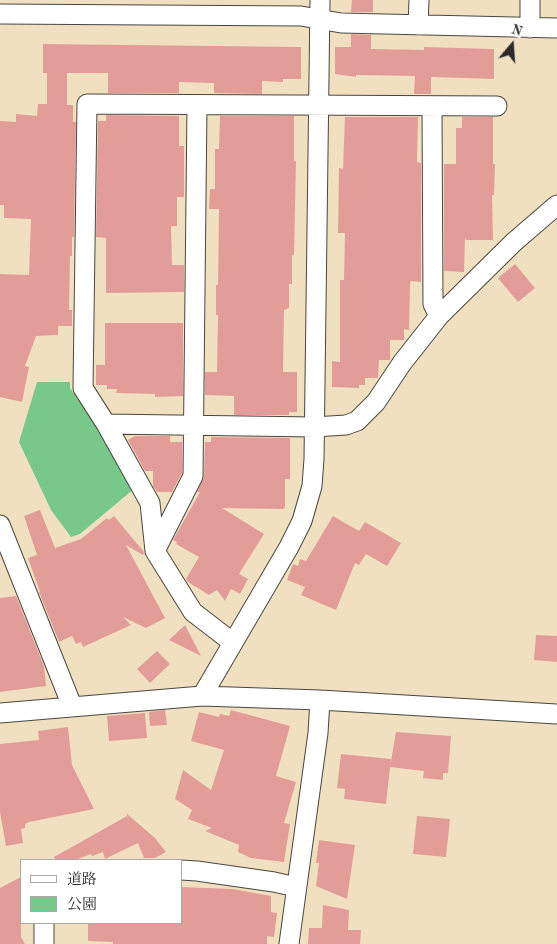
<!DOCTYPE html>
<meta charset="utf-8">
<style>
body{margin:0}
#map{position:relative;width:557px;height:944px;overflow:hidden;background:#f1e0c0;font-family:"Old Standard TT","Noto Serif JP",serif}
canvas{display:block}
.legend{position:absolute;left:20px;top:859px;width:162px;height:65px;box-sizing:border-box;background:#fff;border:1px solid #aaa;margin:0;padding:6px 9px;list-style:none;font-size:15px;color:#2b2b2b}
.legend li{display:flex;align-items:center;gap:10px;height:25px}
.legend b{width:25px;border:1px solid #aaa}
.north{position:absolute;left:487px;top:20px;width:50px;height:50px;-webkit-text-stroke:4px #fff;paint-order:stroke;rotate:18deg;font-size:14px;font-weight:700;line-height:20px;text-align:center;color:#2b2b2b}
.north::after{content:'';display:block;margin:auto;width:18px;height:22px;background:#2b2b2b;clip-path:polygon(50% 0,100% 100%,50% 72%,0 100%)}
</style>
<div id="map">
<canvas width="557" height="944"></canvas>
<ul class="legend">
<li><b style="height:6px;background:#fff"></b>道路</li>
<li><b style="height:14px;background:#78c889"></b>公園</li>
</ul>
<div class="north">N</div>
</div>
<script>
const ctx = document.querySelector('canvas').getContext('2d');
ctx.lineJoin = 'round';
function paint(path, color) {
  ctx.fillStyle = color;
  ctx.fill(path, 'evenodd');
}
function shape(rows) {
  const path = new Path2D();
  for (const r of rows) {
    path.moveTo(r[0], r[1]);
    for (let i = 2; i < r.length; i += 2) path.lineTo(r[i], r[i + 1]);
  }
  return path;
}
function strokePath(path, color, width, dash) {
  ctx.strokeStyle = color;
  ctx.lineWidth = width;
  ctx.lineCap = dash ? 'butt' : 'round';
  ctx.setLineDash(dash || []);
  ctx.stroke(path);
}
paint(shape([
 [37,382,70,382,70,388,98,428,135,488,80,534,71,537,51,510,19,442]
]), '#78c889');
paint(shape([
 [352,0,373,0,373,12,351,12],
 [351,34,371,35,371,49,424,50,424,47,494,49,494,79,431,77,431,94,414,94,415,76,356,75,356,77,335,74,335,47,351,47],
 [43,44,301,47,301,79,283,79,283,82,262,81,262,94,214,93,214,83,179,82,179,93,108,93,108,73,67,73,67,105,73,105,73,122,76,122,74,237,72,237,72,256,70,256,69,310,72,310,72,326,58,326,58,335,36,336,25,366,29,367,22,402,0,397,0,274,29,275,31,219,4,218,4,205,0,205,0,121,16,122,16,114,37,116,38,104,47,104,47,73,43,73],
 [106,115,179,116,179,146,184,146,184,197,177,197,177,226,171,226,172,265,184,265,184,292,106,293,106,238,96,237,98,121,106,121],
 [220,116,294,116,294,161,296,161,294,255,292,255,292,284,289,284,289,308,284,310,283,372,297,372,297,412,289,412,289,415,234,415,234,396,205,395,205,372,217,372,218,315,216,315,216,285,218,285,219,209,209,209,210,189,215,189,215,149,219,149],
 [345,117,418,117,417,162,421,163,421,282,411,281,410,283,409,330,404,329,404,340,390,340,390,360,379,360,378,378,365,378,365,385,359,385,359,388,332,387,332,361,340,362,340,280,344,280,345,233,338,233,339,168,343,169],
 [462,117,493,117,493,164,495,164,494,195,492,195,493,240,466,240,465,238,464,272,444,271,444,164,456,164,456,128,462,128],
 [515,264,535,288,518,302,498,278],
 [105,323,183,323,183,396,155,397,155,394,116,393,117,389,107,389,107,385,96,385,96,365,105,365],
 [135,436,170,436,170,442,182,442,182,473,172,492,157,492,153,486,153,471,145,471,128,440],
 [211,437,290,438,290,479,285,479,285,507,283,509,222,508,264,534,239,574,248,579,240,594,231,589,225,601,217,590,209,595,188,582,186,579,199,557,176,544,177,542,173,540,200,492,197,492,204,477,205,442,211,442],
 [40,510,55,548,81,539,107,518,109,520,114,516,144,552,143,555,126,545,165,618,146,628,123,617,131,625,83,647,81,642,76,644,72,636,59,642,39,592,40,592,28,558,37,555,24,516],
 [333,516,359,531,365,522,401,543,387,566,366,554,359,565,355,563,336,610,301,595,305,587,287,580,293,564,298,566,300,559,306,561],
 [16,596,44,666,46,686,0,692,0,598],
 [185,625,201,656,169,640],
 [536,635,557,636,557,662,534,660],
 [157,651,170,664,150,683,137,669],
 [165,710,167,725,150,726,149,712],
 [231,710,290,726,276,776,296,782,284,823,290,824,284,862,251,858,238,852,239,845,205,831,212,828,188,819,192,810,175,799,183,770,211,790,224,750,191,741,199,712,219,717,220,714,229,716],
 [145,713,147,738,109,741,107,716],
 [68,727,72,765,94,809,29,822,25,824,25,828,21,829,23,843,6,846,0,812,0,744,39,740,38,731],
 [396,732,451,736,448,773,443,773,443,780,423,778,424,771,390,767],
 [341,754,391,759,386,804,344,799,345,789,337,788],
 [126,813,155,838,166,852,155,858,144,858,138,843,105,859,103,852,92,856,91,854,75,860,56,860,54,857,127,816,131,825],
 [417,816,450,819,446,857,413,854],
 [319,840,355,845,347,899,316,886,319,863,316,863],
 [21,877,21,937,25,944,0,944,0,888],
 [181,887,233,889,271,896,271,912,277,913,274,937,267,936,267,944,113,944,113,942,88,941,88,923,181,923],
 [323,905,349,910,348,930,361,930,360,944,308,944,309,928,322,928]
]), '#e39d98');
const minor = shape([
 [0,14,301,16,341,23,557,28],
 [418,25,419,0],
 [530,28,530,0],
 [197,105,193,476,155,551,193,612,232,642],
 [432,106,433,304,439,316],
 [106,424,314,427,346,425,357,421,376,402,402,363,439,316,514,242,557,205],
 [0,525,72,706],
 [155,551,150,503,106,424,83,388,87,104,497,106],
 [202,696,289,547,302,521,312,486,314,459,320,0],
 [0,713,202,696,320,700,557,714],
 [181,870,197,871,274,882,296,887],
 [44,944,44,923],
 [289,944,318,733,320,700]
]);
strokePath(minor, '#494641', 21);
strokePath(minor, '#fff', 19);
</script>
